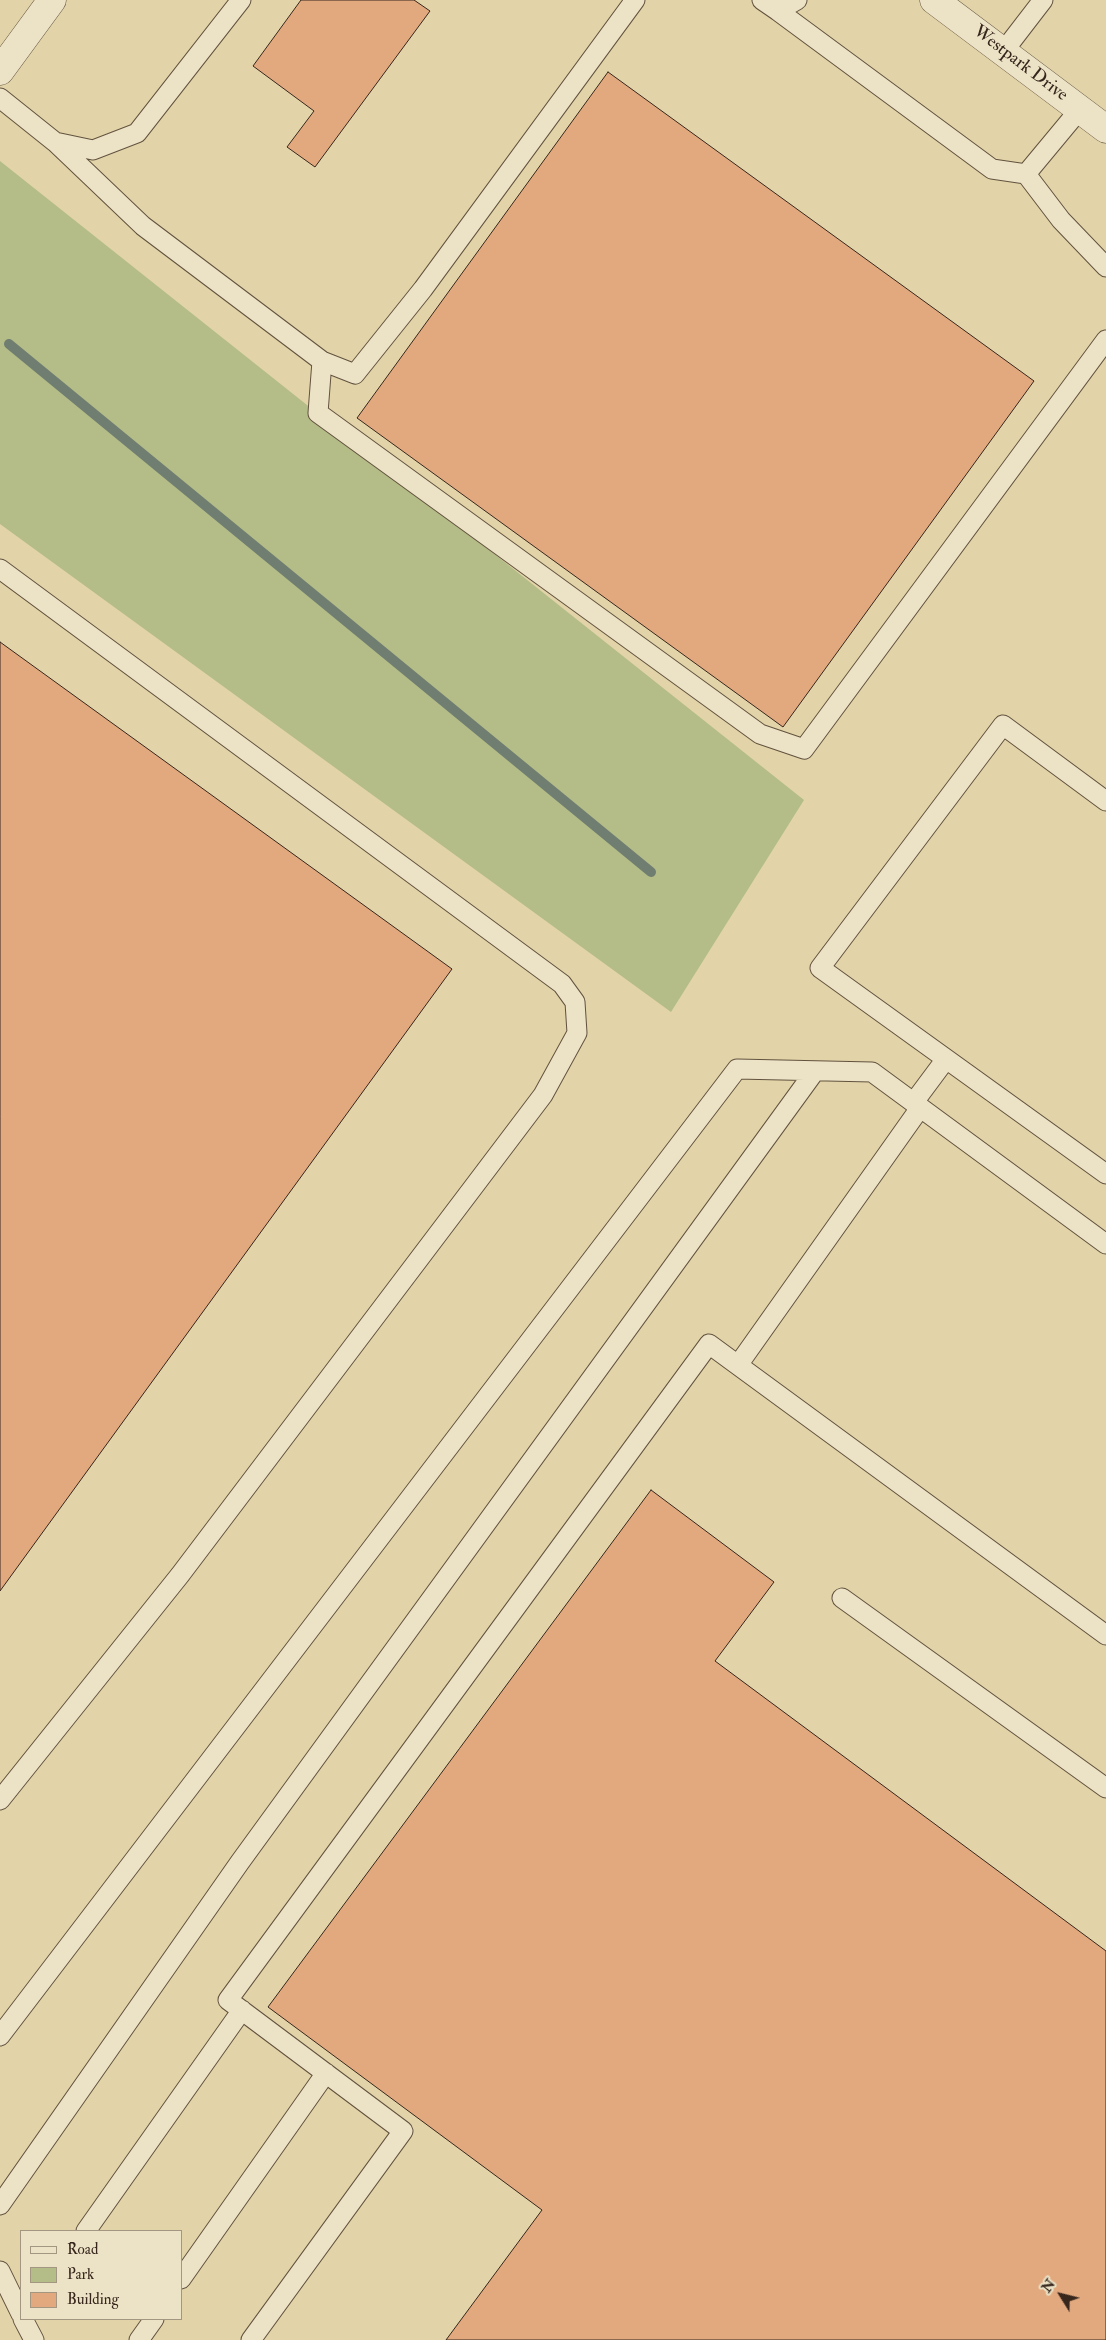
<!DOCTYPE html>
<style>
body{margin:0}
#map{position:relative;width:1106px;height:2340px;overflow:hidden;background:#e2d4a8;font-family:"IM FELL Double Pica",serif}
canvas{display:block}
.legend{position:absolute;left:20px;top:2230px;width:162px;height:90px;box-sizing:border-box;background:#ece3c6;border:1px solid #a49782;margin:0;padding:6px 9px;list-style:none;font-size:15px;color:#37261c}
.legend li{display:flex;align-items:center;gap:10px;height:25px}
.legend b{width:25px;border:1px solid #a49782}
.north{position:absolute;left:1036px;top:2270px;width:50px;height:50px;-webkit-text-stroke:4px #ece3c6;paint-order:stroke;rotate:306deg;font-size:14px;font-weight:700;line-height:20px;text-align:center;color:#37261c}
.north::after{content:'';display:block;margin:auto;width:18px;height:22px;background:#37261c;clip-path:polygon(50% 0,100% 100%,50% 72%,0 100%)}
</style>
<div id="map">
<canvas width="1106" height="2340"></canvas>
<ul class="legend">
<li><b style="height:6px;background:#ece3c6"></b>Road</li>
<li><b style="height:14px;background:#b4bc87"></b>Park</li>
<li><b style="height:14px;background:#e2a97f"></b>Building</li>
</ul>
<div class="north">N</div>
</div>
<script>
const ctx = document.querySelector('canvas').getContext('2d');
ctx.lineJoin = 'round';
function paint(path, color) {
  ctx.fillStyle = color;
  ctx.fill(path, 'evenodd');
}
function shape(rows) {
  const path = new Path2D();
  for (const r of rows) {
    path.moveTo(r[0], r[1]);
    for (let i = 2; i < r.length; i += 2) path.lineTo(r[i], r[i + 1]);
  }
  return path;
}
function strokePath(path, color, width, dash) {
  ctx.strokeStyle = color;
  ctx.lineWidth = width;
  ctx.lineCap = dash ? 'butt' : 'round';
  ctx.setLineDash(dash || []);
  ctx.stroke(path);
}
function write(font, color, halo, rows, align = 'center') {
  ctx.font = font + ' "IM FELL Double Pica",serif';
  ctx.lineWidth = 4;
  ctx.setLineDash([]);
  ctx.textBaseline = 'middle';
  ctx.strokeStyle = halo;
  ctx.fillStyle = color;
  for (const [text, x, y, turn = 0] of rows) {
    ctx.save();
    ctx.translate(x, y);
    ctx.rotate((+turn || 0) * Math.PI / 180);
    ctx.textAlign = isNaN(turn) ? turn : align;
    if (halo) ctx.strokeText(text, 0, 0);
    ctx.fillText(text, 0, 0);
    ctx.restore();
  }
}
paint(shape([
 [0,161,804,800,671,1012,0,524]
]), '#b4bc87');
strokePath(shape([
 [9,344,651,872]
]), '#6f7e71', 10);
const building = shape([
 [301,0,414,0,430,11,315,167,287,147,314,111,253,66,301,0],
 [608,72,1034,381,783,727,357,418,608,72],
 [0,642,452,969,0,1591,0,642],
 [651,1490,774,1582,715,1661,1106,1951,1106,2340,446,2340,542,2210,268,2007,651,1490]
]);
paint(building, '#e2a97f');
strokePath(building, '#37261c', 1);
const service = shape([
 [762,0,778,11,797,0],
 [778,11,992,169,1026,174,1080,109],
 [1003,52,1043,0],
 [0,98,55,142,93,150,137,133,241,0],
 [55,142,143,226,322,361,355,374,423,289,635,0],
 [1026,174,1061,220,1106,267],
 [322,361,318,413,760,734,804,749,1106,340],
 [0,569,562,984,575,1002,577,1033,543,1095,180,1575,0,1800],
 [1106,801,1003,725,820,968,1106,1174],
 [914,1102,946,1059],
 [738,1365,920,1108],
 [842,1598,1106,1788],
 [0,2036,737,1069,872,1072,1106,1244],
 [0,2205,240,1862,815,1071],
 [86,2231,242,2010],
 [0,2271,21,2314],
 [181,2279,326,2073],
 [23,2319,34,2340],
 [139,2340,154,2319],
 [251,2340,403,2131,228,2000,709,1344,1106,1635]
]);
const tertiary = shape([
 [934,0,1106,129],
 [0,71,52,0]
]);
strokePath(service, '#62523f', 21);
strokePath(tertiary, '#62523f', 29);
strokePath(service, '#ece3c6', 19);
strokePath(tertiary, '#ece3c6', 28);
write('18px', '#37261c', '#ece3c6', [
 ["Westpark Drive",1020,64,37]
]);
</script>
